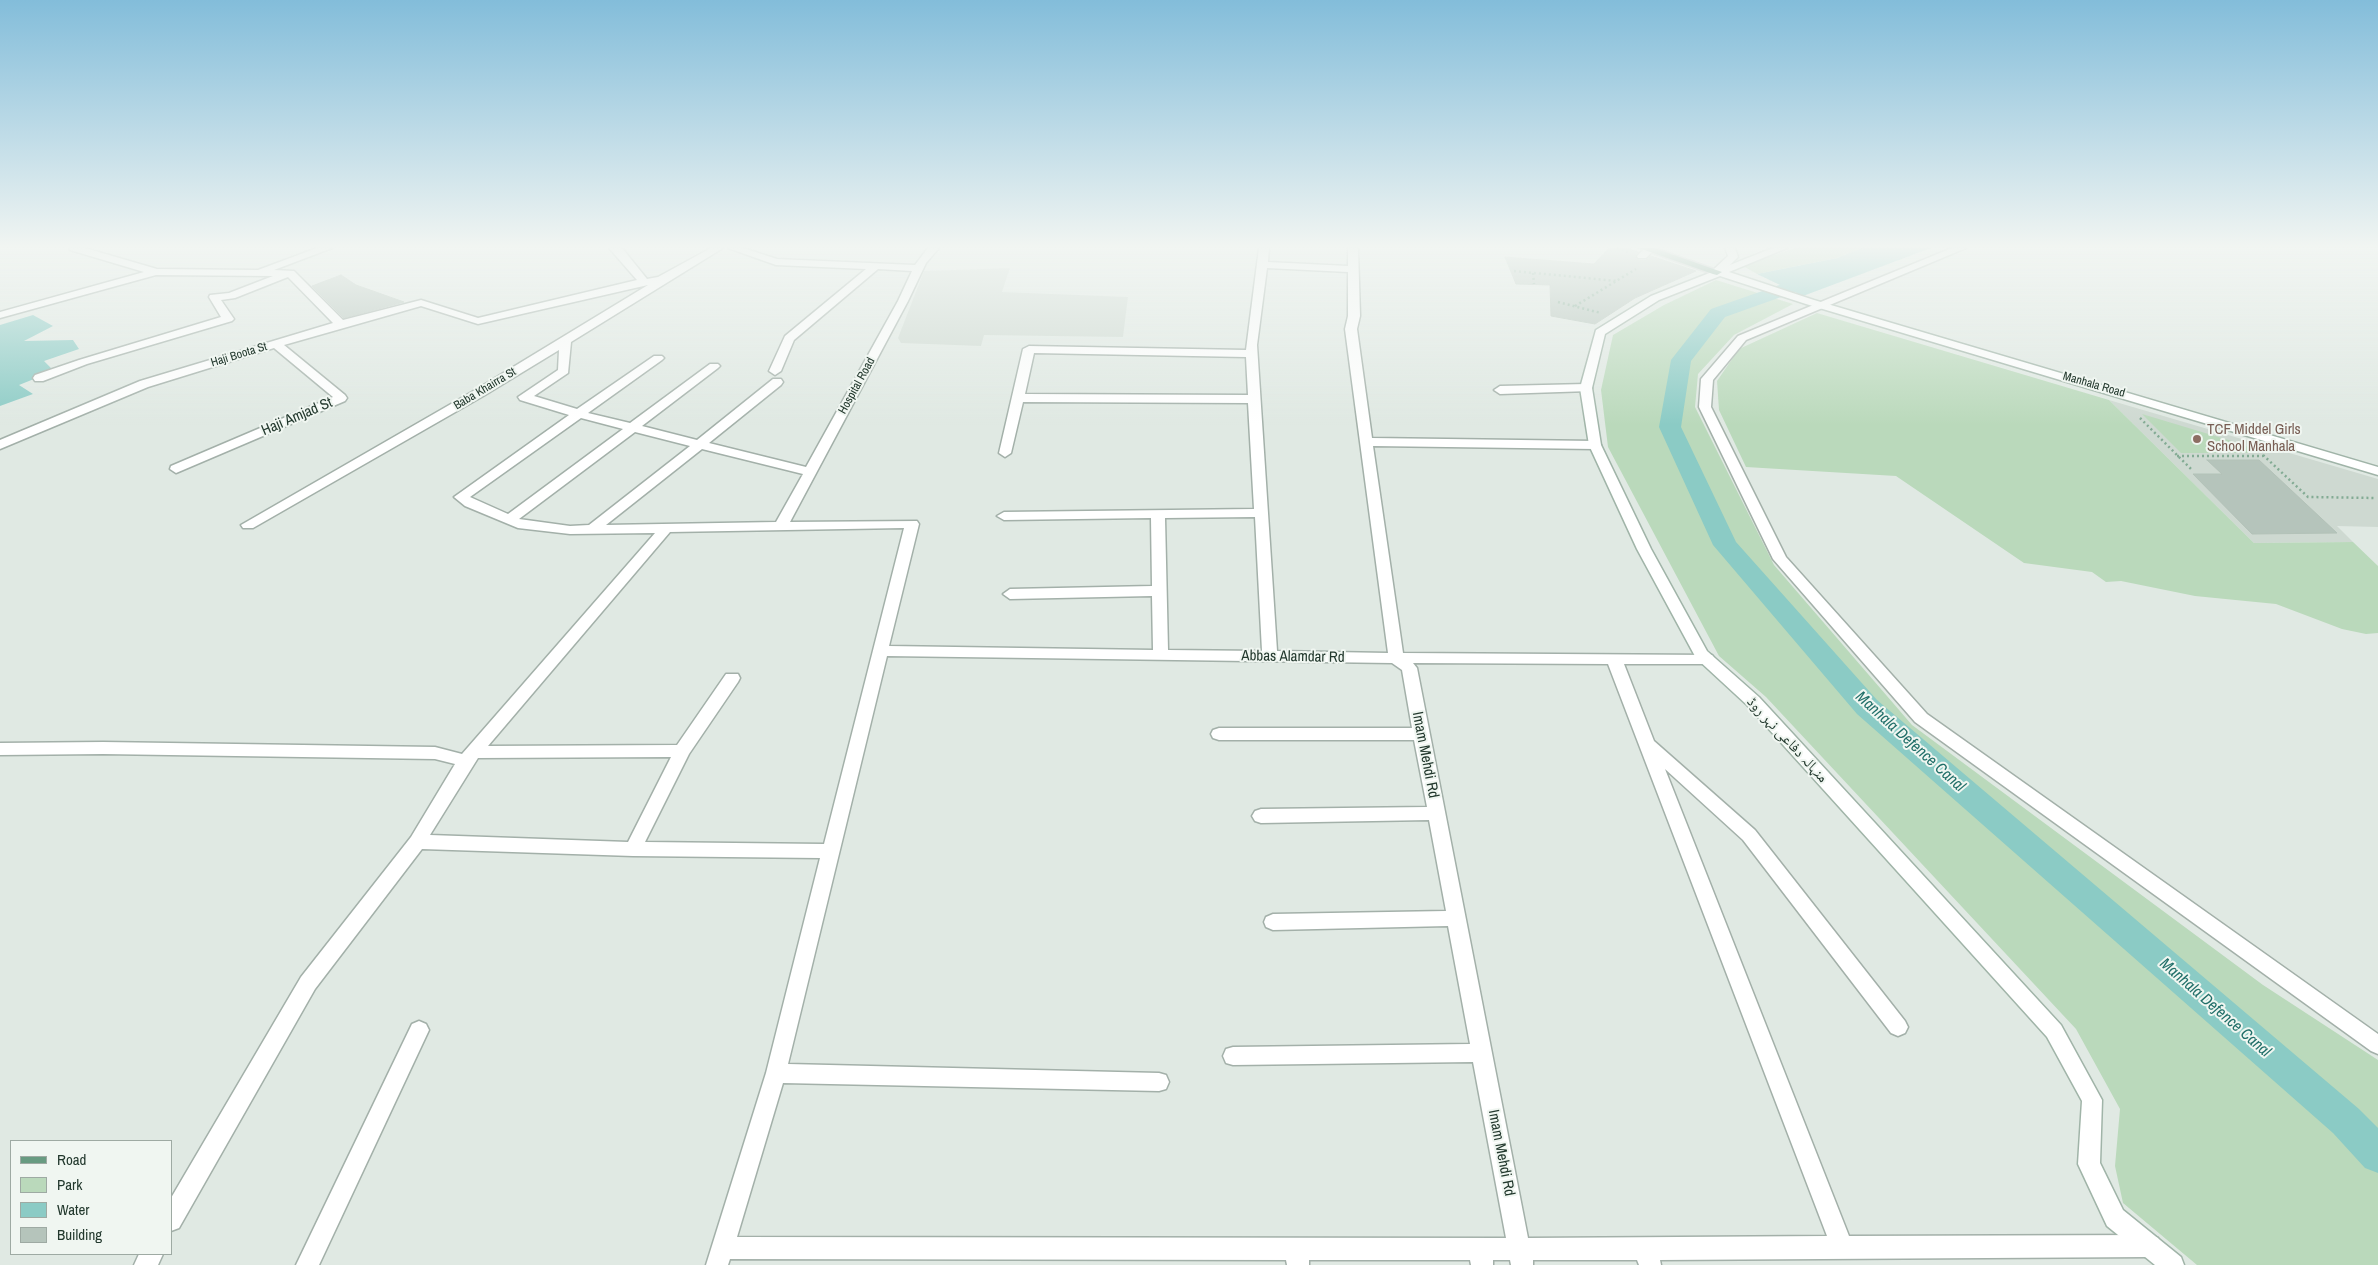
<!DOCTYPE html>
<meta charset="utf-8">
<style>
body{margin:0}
#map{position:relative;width:2378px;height:1265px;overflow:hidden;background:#e0e9e3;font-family:"Archivo Narrow",sans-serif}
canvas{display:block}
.legend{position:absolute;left:10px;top:1140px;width:162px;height:115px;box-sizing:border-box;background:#f0f6f1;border:1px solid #9eaaa3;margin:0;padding:6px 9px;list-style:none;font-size:15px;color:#22382d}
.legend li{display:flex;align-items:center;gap:10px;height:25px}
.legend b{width:25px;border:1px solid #9eaaa3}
</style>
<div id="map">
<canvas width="2378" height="1265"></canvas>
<ul class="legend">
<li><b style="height:6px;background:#689b81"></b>Road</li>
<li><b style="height:14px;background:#bad9bb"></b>Park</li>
<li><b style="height:14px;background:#8bcbc5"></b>Water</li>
<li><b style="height:14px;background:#b5c4bb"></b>Building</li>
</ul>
</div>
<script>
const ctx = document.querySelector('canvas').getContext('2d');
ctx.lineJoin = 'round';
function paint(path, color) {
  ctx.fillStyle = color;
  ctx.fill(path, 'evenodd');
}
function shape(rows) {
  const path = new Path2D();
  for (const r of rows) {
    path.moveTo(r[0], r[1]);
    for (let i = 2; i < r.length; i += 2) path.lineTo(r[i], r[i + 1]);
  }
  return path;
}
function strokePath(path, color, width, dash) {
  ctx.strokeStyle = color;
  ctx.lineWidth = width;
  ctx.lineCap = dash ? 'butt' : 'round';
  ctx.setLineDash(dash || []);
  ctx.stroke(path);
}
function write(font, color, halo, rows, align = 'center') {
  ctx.font = font + ' "Archivo Narrow","Noto Naskh Arabic",sans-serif';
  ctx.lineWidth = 4;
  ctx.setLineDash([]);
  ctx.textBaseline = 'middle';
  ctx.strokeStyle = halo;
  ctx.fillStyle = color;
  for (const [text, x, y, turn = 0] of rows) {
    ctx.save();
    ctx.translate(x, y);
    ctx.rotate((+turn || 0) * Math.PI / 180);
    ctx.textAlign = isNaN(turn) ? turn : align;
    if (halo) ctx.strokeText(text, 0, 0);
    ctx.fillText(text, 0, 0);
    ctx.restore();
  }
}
paint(shape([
 [1010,268,1002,292,1128,297,1123,337,984,335,981,346,901,343,898,338,924,271],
 [2109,400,2378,479,2378,527,2337,526,2353,542,2254,543]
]), '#ced9d1');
paint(shape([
 [1794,248,1862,248,1837,258,1757,274,1743,266],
 [1716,280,1793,304,1734,335,1698,374,1695,407,1774,565,1912,725,2263,985,2378,1060,2378,1265,2197,1265,2123,1203,2115,1166,2120,1109,2076,1029,1766,697,1719,656,1608,447,1601,390,1613,335,1664,305],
 [1817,313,2109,400,2254,543,2353,542,2378,566,2378,633,2366,634,2342,629,2276,604,2195,596,2121,581,2106,582,2092,572,2024,563,1896,476,1746,467,1719,410,1717,381,1739,349],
 [2142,414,2245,445,2254,453,2181,453]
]), '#bad9bb');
paint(shape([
 [1862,248,1931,248,1803,296,1757,274,1837,258],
 [33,315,53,326,24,341,73,340,79,349,44,361,54,371,19,385,33,394,0,406,0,325]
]), '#8bcbc5');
paint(shape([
 [1822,270,1829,272,1831,276,1829,280,1725,317,1691,361,1681,427,1736,542,1877,700,2359,1109,2378,1128,2378,1173,2365,1168,2333,1133,1857,714,1713,545,1659,427,1671,360,1711,309,1822,270]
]), '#8bcbc5');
const building = shape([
 [1609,248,1627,248,1638,252,1635,256,1638,260,1646,260,1651,256,1696,271,1635,298,1595,324,1551,316,1550,285,1516,284,1505,257,1594,264,1609,248],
 [341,275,356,285,404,302,344,318,312,286,341,275],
 [2207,460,2259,460,2337,533,2252,534,2193,474,2222,474,2207,460]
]);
paint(building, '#b5c4bb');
strokePath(building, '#b3c2b8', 1);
const street = shape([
 [69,248,85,248,157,269,258,270,317,248,332,248,274,270,294,271,343,320,421,300,478,318,637,280,609,248,622,248,647,279,658,277,711,248,723,248,571,342,568,373,534,396,577,409,654,356,662,356,664,358,662,360,588,413,630,423,710,364,718,364,720,366,718,368,642,426,697,440,773,379,781,379,783,382,781,385,709,443,806,467,898,301,912,271,878,269,794,340,781,371,775,375,769,371,785,336,866,269,776,265,728,248,743,248,777,259,915,265,928,248,939,248,926,263,908,301,790,522,917,521,919,524,889,646,1153,650,1152,596,1010,599,1003,594,1010,589,1152,586,1151,518,1004,520,997,516,1004,512,1254,509,1248,403,1023,402,1011,453,1005,457,999,453,1023,349,1029,346,1246,350,1259,248,1269,248,1268,262,1348,266,1348,248,1358,248,1360,316,1357,329,1372,438,1595,441,1601,445,1595,449,1373,446,1403,653,1712,655,1715,659,1712,663,1707,664,1624,664,1654,741,1755,830,1905,1021,1908,1027,1905,1033,1898,1036,1891,1033,1743,840,1665,769,1849,1236,2150,1235,2158,1238,2161,1246,2158,1254,2150,1257,1660,1260,1661,1265,1639,1265,1637,1260,1533,1260,1533,1265,1511,1265,1510,1260,1493,1260,1493,1265,1471,1265,1470,1260,1309,1260,1309,1265,1287,1265,1286,1260,730,1259,728,1265,706,1265,766,1073,820,858,633,856,422,849,315,989,179,1228,171,1231,171,1198,301,977,411,837,455,764,435,759,103,754,0,755,0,743,103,742,435,747,462,754,655,533,570,534,518,528,465,506,454,497,569,415,520,400,518,397,558,370,559,350,485,395,253,528,243,528,241,525,477,389,648,285,478,324,421,306,284,345,345,395,347,398,345,401,176,473,170,469,171,466,333,397,274,348,148,387,0,449,0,440,140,381,333,323,288,277,235,298,221,300,234,319,232,321,87,364,43,381,35,381,33,378,35,375,79,360,221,317,209,297,210,295,229,293,273,276,156,275,0,318,0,312,144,272,70,250,69,248],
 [1267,268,1348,272,1348,316,1345,329,1388,653,1277,651,1257,345,1267,268],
 [1034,353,1246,357,1248,395,1025,394,1034,353],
 [581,418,623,429,508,514,470,497,581,418],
 [635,432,690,446,589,525,570,526,519,519,635,432],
 [702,449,803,474,776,522,606,525,702,449],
 [1255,517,1262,651,1168,650,1165,518,1255,517],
 [904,528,824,844,645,842,689,754,738,682,740,678,738,674,726,674,677,745,488,746,670,532,904,528],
 [887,656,1392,663,1402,670,1412,728,1219,728,1213,730,1211,734,1213,738,1219,740,1414,740,1427,807,1261,809,1255,811,1252,816,1255,821,1261,823,1429,820,1446,911,1273,914,1266,917,1264,922,1266,927,1273,930,1448,926,1470,1044,1233,1047,1226,1049,1223,1056,1226,1063,1233,1065,1473,1062,1506,1238,737,1237,783,1083,1159,1091,1166,1089,1169,1082,1166,1075,1159,1073,788,1064,887,656],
 [1413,663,1608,664,1827,1236,1528,1238,1417,668,1413,663],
 [671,757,628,842,430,835,478,758,671,757],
 [1645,248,1653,248,1654,250,1646,258,1638,258,1637,256,1645,248],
 [1725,248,1735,248,1738,257,1721,274,1713,274,1713,270,1728,256,1725,248],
 [1952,248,1966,248,1746,340,1713,380,1711,407,1786,557,1927,714,2378,1034,2378,1054,2371,1051,1915,722,1773,559,1699,407,1701,379,1738,336,1952,248],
 [1586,384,1592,388,1590,391,1500,394,1494,390,1500,386,1586,384],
 [419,1021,426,1024,429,1030,319,1265,296,1265,412,1024,419,1021],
 [139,1254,163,1254,158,1265,134,1265,139,1254]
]);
const secondary = shape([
 [1773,248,1787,248,1729,272,1814,300,2378,467,2378,475,1806,304,1720,276,1659,300,1605,334,1592,388,1601,445,1651,549,1707,651,1759,697,2061,1025,2102,1100,2100,1163,2123,1210,2181,1257,2184,1265,2155,1265,2107,1226,2078,1164,2082,1101,2047,1037,1747,705,1696,658,1637,549,1589,445,1580,388,1596,330,1651,296,1773,248]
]);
const primary = shape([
 [1639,248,1654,248,1722,272,1717,275,1713,274,1639,248]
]);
strokePath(street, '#a3b0a9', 3);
strokePath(secondary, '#a0b4a8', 3);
strokePath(primary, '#bdc3c0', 3);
strokePath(shape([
 [1617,248,1628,252],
 [1514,271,1617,281],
 [1533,273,1534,284],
 [1558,302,1601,313],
 [1575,306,1636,269],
 [2140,418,2193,471],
 [2263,455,2308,497,2376,498],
 [2177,456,2263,456]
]), '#83ab94', 2.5, [2, 3]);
paint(street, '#fff');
paint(secondary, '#fff');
paint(primary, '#689b81');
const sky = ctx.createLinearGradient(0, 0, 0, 425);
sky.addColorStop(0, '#83bdda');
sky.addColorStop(0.58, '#f1f5f2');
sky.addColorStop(1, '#f1f5f200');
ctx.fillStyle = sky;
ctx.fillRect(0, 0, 2378, 425);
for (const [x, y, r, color] of [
 [2197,439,5,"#8d6e63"]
]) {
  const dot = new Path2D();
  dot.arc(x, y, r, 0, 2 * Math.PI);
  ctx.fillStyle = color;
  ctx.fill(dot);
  strokePath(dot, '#f0f6f1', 2);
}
write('12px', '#22382d', '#f0f6f1', [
 ["Haji Boota St",239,355,-17],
 ["Manhala Road",2094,385,16],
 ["Hospital Road",857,386,-61],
 ["Baba Khairra St",485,389,-31]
]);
write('15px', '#22382d', '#f0f6f1', [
 ["Haji Amjad St",297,417,-23],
 ["Abbas Alamdar Rd",1293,657,1],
 ["منہالہ دفاعی نہر روڈ",1787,740,47],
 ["Imam Mehdi Rd",1425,755,79],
 ["Imam Mehdi Rd",1501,1153,79]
]);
write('15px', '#785e54', '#f0f6f1', [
 ["TCF Middel Girls",2207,430],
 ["School Manhala",2207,447]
], 'left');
write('italic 16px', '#216f69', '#f0f6f1', [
 ["Manhala Defence Canal",1910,742,42],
 ["Manhala Defence Canal",2215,1008,41]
]);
</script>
